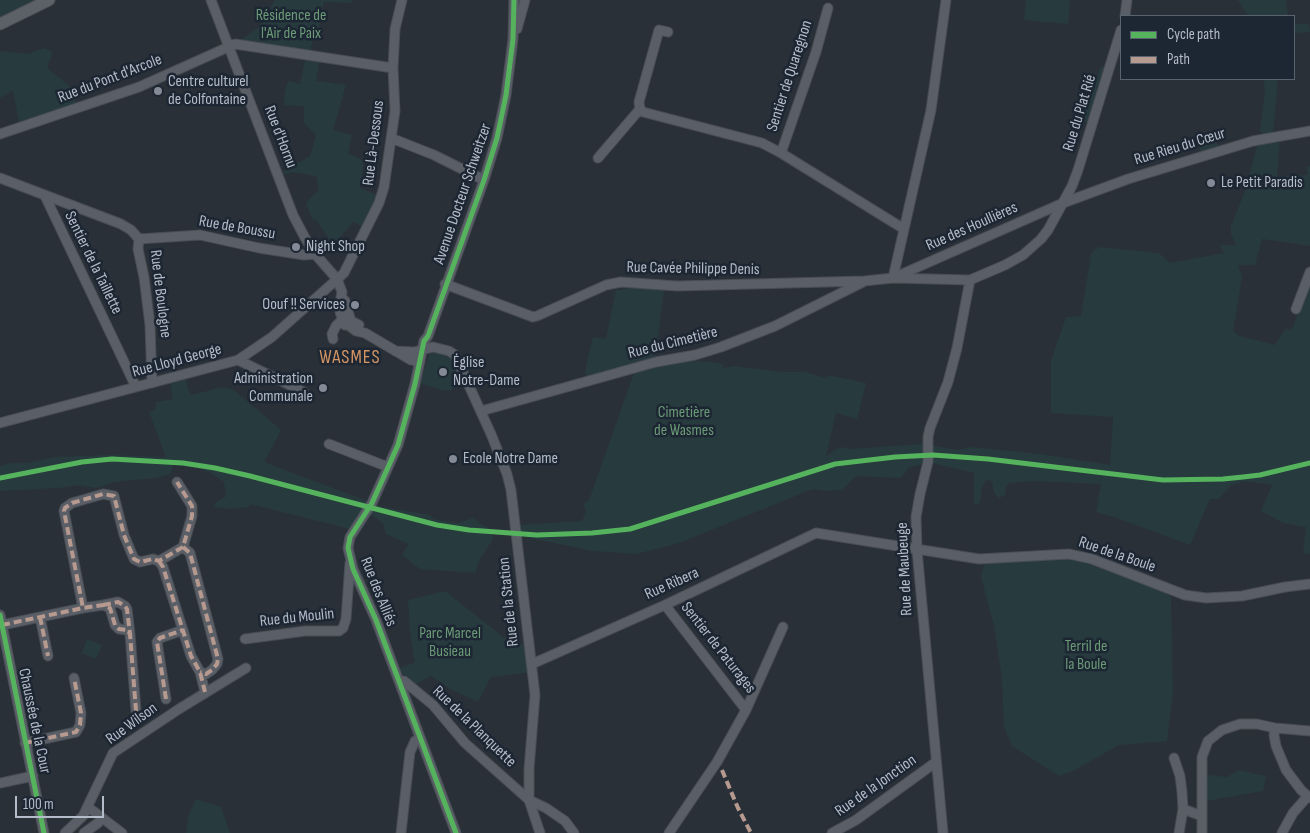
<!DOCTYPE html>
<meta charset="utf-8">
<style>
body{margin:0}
#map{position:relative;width:1310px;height:833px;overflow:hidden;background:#2a3038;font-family:"Sofia Sans Condensed",sans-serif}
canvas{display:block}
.legend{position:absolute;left:1120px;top:15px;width:175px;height:65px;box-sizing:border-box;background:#1d2633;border:1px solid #59626f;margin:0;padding:6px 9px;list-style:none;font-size:15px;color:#b4bcc9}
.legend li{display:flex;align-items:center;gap:10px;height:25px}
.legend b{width:25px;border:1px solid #59626f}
.scale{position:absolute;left:15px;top:796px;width:89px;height:22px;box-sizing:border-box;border:2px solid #b4bcc9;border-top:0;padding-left:6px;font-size:15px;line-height:18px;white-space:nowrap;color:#b4bcc9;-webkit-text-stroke:4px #1d2633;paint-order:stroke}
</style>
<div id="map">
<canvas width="1310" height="833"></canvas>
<ul class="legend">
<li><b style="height:6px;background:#56b35d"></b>Cycle path</li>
<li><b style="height:6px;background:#b69a8f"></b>Path</li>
</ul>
<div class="scale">100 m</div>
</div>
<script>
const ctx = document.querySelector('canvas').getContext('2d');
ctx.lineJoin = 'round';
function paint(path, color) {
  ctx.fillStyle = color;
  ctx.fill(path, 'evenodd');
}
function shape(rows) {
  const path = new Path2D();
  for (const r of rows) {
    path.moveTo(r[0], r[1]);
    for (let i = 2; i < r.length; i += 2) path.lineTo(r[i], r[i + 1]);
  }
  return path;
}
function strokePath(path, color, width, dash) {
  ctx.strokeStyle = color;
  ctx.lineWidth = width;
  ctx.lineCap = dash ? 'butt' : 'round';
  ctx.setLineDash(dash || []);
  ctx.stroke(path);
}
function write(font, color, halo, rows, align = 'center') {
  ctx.font = font + ' "Sofia Sans Condensed",sans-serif';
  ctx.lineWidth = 5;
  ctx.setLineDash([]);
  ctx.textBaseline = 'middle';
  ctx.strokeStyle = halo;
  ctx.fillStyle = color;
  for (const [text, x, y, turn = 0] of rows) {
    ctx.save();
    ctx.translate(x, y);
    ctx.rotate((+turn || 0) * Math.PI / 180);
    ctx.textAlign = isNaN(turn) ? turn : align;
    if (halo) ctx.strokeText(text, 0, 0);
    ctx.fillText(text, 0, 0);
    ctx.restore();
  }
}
paint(shape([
 [0,0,49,0,0,24],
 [275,0,352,0,351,3,324,2,318,34,314,33,310,53,245,43,241,40,259,27],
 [1026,0,1070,0,1068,24,1024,20],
 [1238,0,1286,0,1288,16,1248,16],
 [1294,24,1309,24,1310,32,1294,33],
 [44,48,51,51,52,56,48,63,48,69,71,87,70,91,77,104,19,122,13,91,0,98,0,51,28,54],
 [306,56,320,59,316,81,346,85,333,130,352,135,348,153,364,161,360,188,377,195,364,227,353,222,333,246,316,219,313,220,306,205,309,199,319,190,316,176,292,172,282,175,281,173,310,156,316,135,304,123,304,106,284,105,285,92,288,81,300,84],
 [1101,66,1106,68,1089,123,1081,122],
 [1263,79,1278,79,1273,134,1263,136,1260,130,1265,90],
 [1280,139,1277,176,1308,175,1307,166,1310,166,1310,246,1262,239,1255,265,1238,265,1242,277,1233,331,1239,336,1275,345,1285,329,1290,330,1293,327,1310,279,1310,554,1303,553,1306,527,1283,523,1261,511,1272,485,1245,481,1231,485,1219,499,1210,499,1190,545,1117,518,1096,512,1101,484,1034,481,1009,483,1006,487,1005,495,999,498,994,493,992,481,986,480,982,488,980,503,974,505,974,473,928,462,924,464,909,467,906,472,900,478,856,476,842,490,826,491,813,489,679,543,636,554,593,551,520,536,519,525,582,521,586,511,583,504,589,500,635,370,671,363,695,361,712,362,723,364,723,368,735,366,781,372,806,372,826,378,828,375,866,383,857,419,836,413,826,456,836,449,843,447,849,449,923,444,958,450,972,447,1040,454,1110,465,1113,417,1051,413,1051,361,1066,317,1081,316,1091,255,1093,251,1100,247,1159,253,1170,263,1224,253,1220,245,1236,245,1231,234,1231,226,1245,191,1258,143],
 [1212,141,1221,146,1199,153,1202,142],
 [626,287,664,290,655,359,586,377,585,371,593,337,606,339,616,290,625,290],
 [439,352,452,358,459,370,459,383,451,390,444,391,420,383,430,353],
 [186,377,188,390,192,395,218,388,228,388,235,391,281,430,264,462,383,507,430,515,433,519,458,523,473,518,481,524,490,529,493,539,479,561,475,573,420,569,402,555,409,544,386,534,383,523,367,512,350,529,250,504,249,507,231,509,215,507,214,504,226,496,224,482,209,472,194,467,173,465,170,474,156,478,114,482,104,486,95,488,80,485,59,488,0,491,0,466,11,463,27,463,55,457,109,455,166,457,149,412,155,410,156,402,173,399,170,382],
 [1065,558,1079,560,1162,590,1171,597,1173,692,1167,741,1119,745,1073,771,1059,776,1012,746,1004,727,1002,679,994,626,981,577,984,565,996,562],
 [445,591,511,643,526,645,532,672,491,677,478,702,450,689,431,676,414,685,398,669,415,662,410,633,408,600],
 [87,639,102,645,96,659,82,653],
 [1238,770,1266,776,1263,791,1206,801,1207,778,1209,775,1227,777],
 [196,799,221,807,230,833,186,833,189,814]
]), '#273a3e');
const minor = shape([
 [211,0,293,215,304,236,315,254,337,279,342,292,340,303,340,312,342,318,341,321,336,326,332,334,333,339],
 [828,8,816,52,781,153,904,229],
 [1125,16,1127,0],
 [517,29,525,0],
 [668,32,659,30,639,102,640,109,643,112,762,143,781,153],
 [0,134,139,87,235,44,393,68],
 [391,138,434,155,484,180],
 [598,158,640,109],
 [0,178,121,224,131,230,139,239,200,235,259,248,304,255,315,254],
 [45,196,136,387],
 [139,239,138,249,144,277,150,325,152,383],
 [893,278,1063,203,1128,179,1253,141,1310,131],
 [893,278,931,110,946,0],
 [445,284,533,317,537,316,606,285,621,282,677,286,864,281,893,278,970,280,1005,265,1023,255,1041,239,1048,230,1072,186,1078,170,1121,30],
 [342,298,345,301,351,321,359,325],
 [1296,309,1310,272],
 [345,325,348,325,356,331,365,333,411,360,420,362],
 [395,351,414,352,433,347,449,351,455,355,491,434,507,474,511,490,535,695,529,769,529,800,540,833],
 [238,360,304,392],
 [481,411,656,362,695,355,721,347,775,326,863,282],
 [0,423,238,360,272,337,344,273,379,203,384,187,395,111,393,68,395,29,402,0],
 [329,444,388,467],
 [183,547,190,553,218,659,217,664,212,670,206,674,200,672],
 [159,561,163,567,191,656,200,672,205,692],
 [103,605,118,602,125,606,127,609,130,634],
 [665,605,746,710],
 [0,615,44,833],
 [40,617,48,656],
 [2,625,83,608],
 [245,639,305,631,339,631,343,628,346,619,350,563],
 [532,664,665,605,816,533,979,559,1069,554,1092,559,1185,595,1206,598,1242,596,1285,587,1310,584],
 [399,681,404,681,433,705,465,743,529,800,546,808,565,821,574,833],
 [166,699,157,642,160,638,183,630],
 [136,711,130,634,127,630,119,629,115,625,110,608,103,605,83,608,64,511,65,508,72,503,103,494,114,496,124,535,134,559,140,562,153,559,159,561,183,547,192,516,192,506,177,482],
 [1275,728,1274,735,1276,746,1286,770,1301,790,1310,798],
 [25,743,76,732,80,725,81,713,74,678],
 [1174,758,1180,776,1182,792,1183,809,1179,833],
 [0,783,33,776],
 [88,807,122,833],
 [1183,809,1202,816],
 [65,833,83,816,113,753,179,709,246,668],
 [84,833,98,823],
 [401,833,410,752,415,741,420,738],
 [456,833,376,620,353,569,348,548,350,537,372,503,398,445,415,384,424,341,428,336,484,180,497,138,506,95,513,39,514,0],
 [669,833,717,762,746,710,783,627],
 [832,833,856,820,936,762],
 [943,833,917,550,916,517,920,494,928,462,928,437,930,428,948,382,957,348,970,280],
 [1202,833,1202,757,1208,741,1222,730,1240,724,1257,724,1275,728,1310,731],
 [1282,833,1293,813,1308,796]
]);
const major = shape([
 [0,24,49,0]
]);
strokePath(minor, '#484c53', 11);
strokePath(major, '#484c55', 13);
strokePath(minor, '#5a5e66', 9);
strokePath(major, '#5c6168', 11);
strokePath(shape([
 [183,547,190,553,218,659,217,664,212,670,206,674,200,672],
 [159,561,163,567,191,656,200,672,205,692],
 [103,605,118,602,125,606,127,609,130,634],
 [40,617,48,656],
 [2,625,83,608],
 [166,699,157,642,160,638,183,630],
 [136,711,130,634,127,630,119,629,115,625,110,608,103,605,83,608,64,511,65,508,72,503,103,494,114,496,124,535,134,559,140,562,153,559,159,561,183,547,192,516,192,506,177,482],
 [25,743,76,732,80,725,81,713,74,678],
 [722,770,738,808,751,833]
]), '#b69a8f', 4, [8, 4]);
strokePath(shape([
 [0,478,82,462,112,459,183,463,215,468,250,476,437,525,469,530,537,535,592,533,630,529,835,464,895,457,933,455,988,459,1163,480,1223,479,1243,477,1260,475,1310,463],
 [0,615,44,833],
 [456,833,376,620,353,569,348,548,350,537,372,503,398,445,415,384,424,341,428,336,484,180,497,138,506,95,513,39,514,0]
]), '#56b35d', 5);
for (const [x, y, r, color] of [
 [158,91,5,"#848b96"],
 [1211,183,5,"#848b96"],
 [296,247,5,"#848b96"],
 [355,305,5,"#848b96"],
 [443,372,5,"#848b96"],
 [323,388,5,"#848b96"],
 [453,459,5,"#848b96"]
]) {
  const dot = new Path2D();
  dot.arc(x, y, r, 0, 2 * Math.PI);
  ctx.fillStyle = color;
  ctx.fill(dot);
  strokePath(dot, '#1d2633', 2);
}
write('16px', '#6b9a76', '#1d2633', [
 ["Résidence de",291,16],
 ["l'Air de Paix",291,34],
 ["Cimetière",684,413],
 ["de Wasmes",684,431],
 ["Parc Marcel",450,634],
 ["Busieau",450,652],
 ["Terril de",1086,647],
 ["la Boule",1086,665]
]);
write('16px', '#b4bcc9', '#1d2633', [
 ["Sentier de Quaregnon",790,76,-72],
 ["Rue du Pont d'Arcole",110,79,-21],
 ["Rue du Plat Rié",1080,113,-73],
 ["Rue d'Hornu",280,137,69],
 ["Rue Là-Dessous",374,143,-83],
 ["Rue Rieu du Cœur",1180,147,-17],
 ["Avenue Docteur Schweitzer",463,194,-71],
 ["Rue des Houllières",972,227,-24],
 ["Rue de Boussu",237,228,10],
 ["Sentier de la Taillette",93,263,64],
 ["Rue Cavée Philippe Denis",693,269,1],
 ["Rue de Boulogne",160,294,83],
 ["Rue du Cimetière",673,343,-14],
 ["Rue Lloyd George",177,361,-15],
 ["Rue de la Boule",1117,555,19],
 ["Rue de Maubeuge",905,569,-93],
 ["Rue Ribera",672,584,-24],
 ["Rue des Alliés",378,592,68],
 ["Rue de la Station",509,602,-96],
 ["Rue du Moulin",297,618,-6],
 ["Sentier de Paturages",718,648,52],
 ["Chaussée de la Cour",34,721,78],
 ["Rue Wilson",132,724,-36],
 ["Rue de la Planquette",474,727,44],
 ["Rue de la Jonction",876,786,-35]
]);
write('16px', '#b4bcc9', '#1d2633', [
 ["Centre culturel",168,82],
 ["de Colfontaine",168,100],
 ["Le Petit Paradis",1221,183],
 ["Night Shop",306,247],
 ["Oouf !! Services",345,305,"right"],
 ["Église",453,363],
 ["Notre-Dame",453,381],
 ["Administration",313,379,"right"],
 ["Communale",313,397,"right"],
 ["Ecole Notre Dame",463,459]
], 'left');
ctx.letterSpacing = '1px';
write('19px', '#d59563', '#1d2633', [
 ["WASMES",350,358]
]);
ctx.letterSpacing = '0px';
</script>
